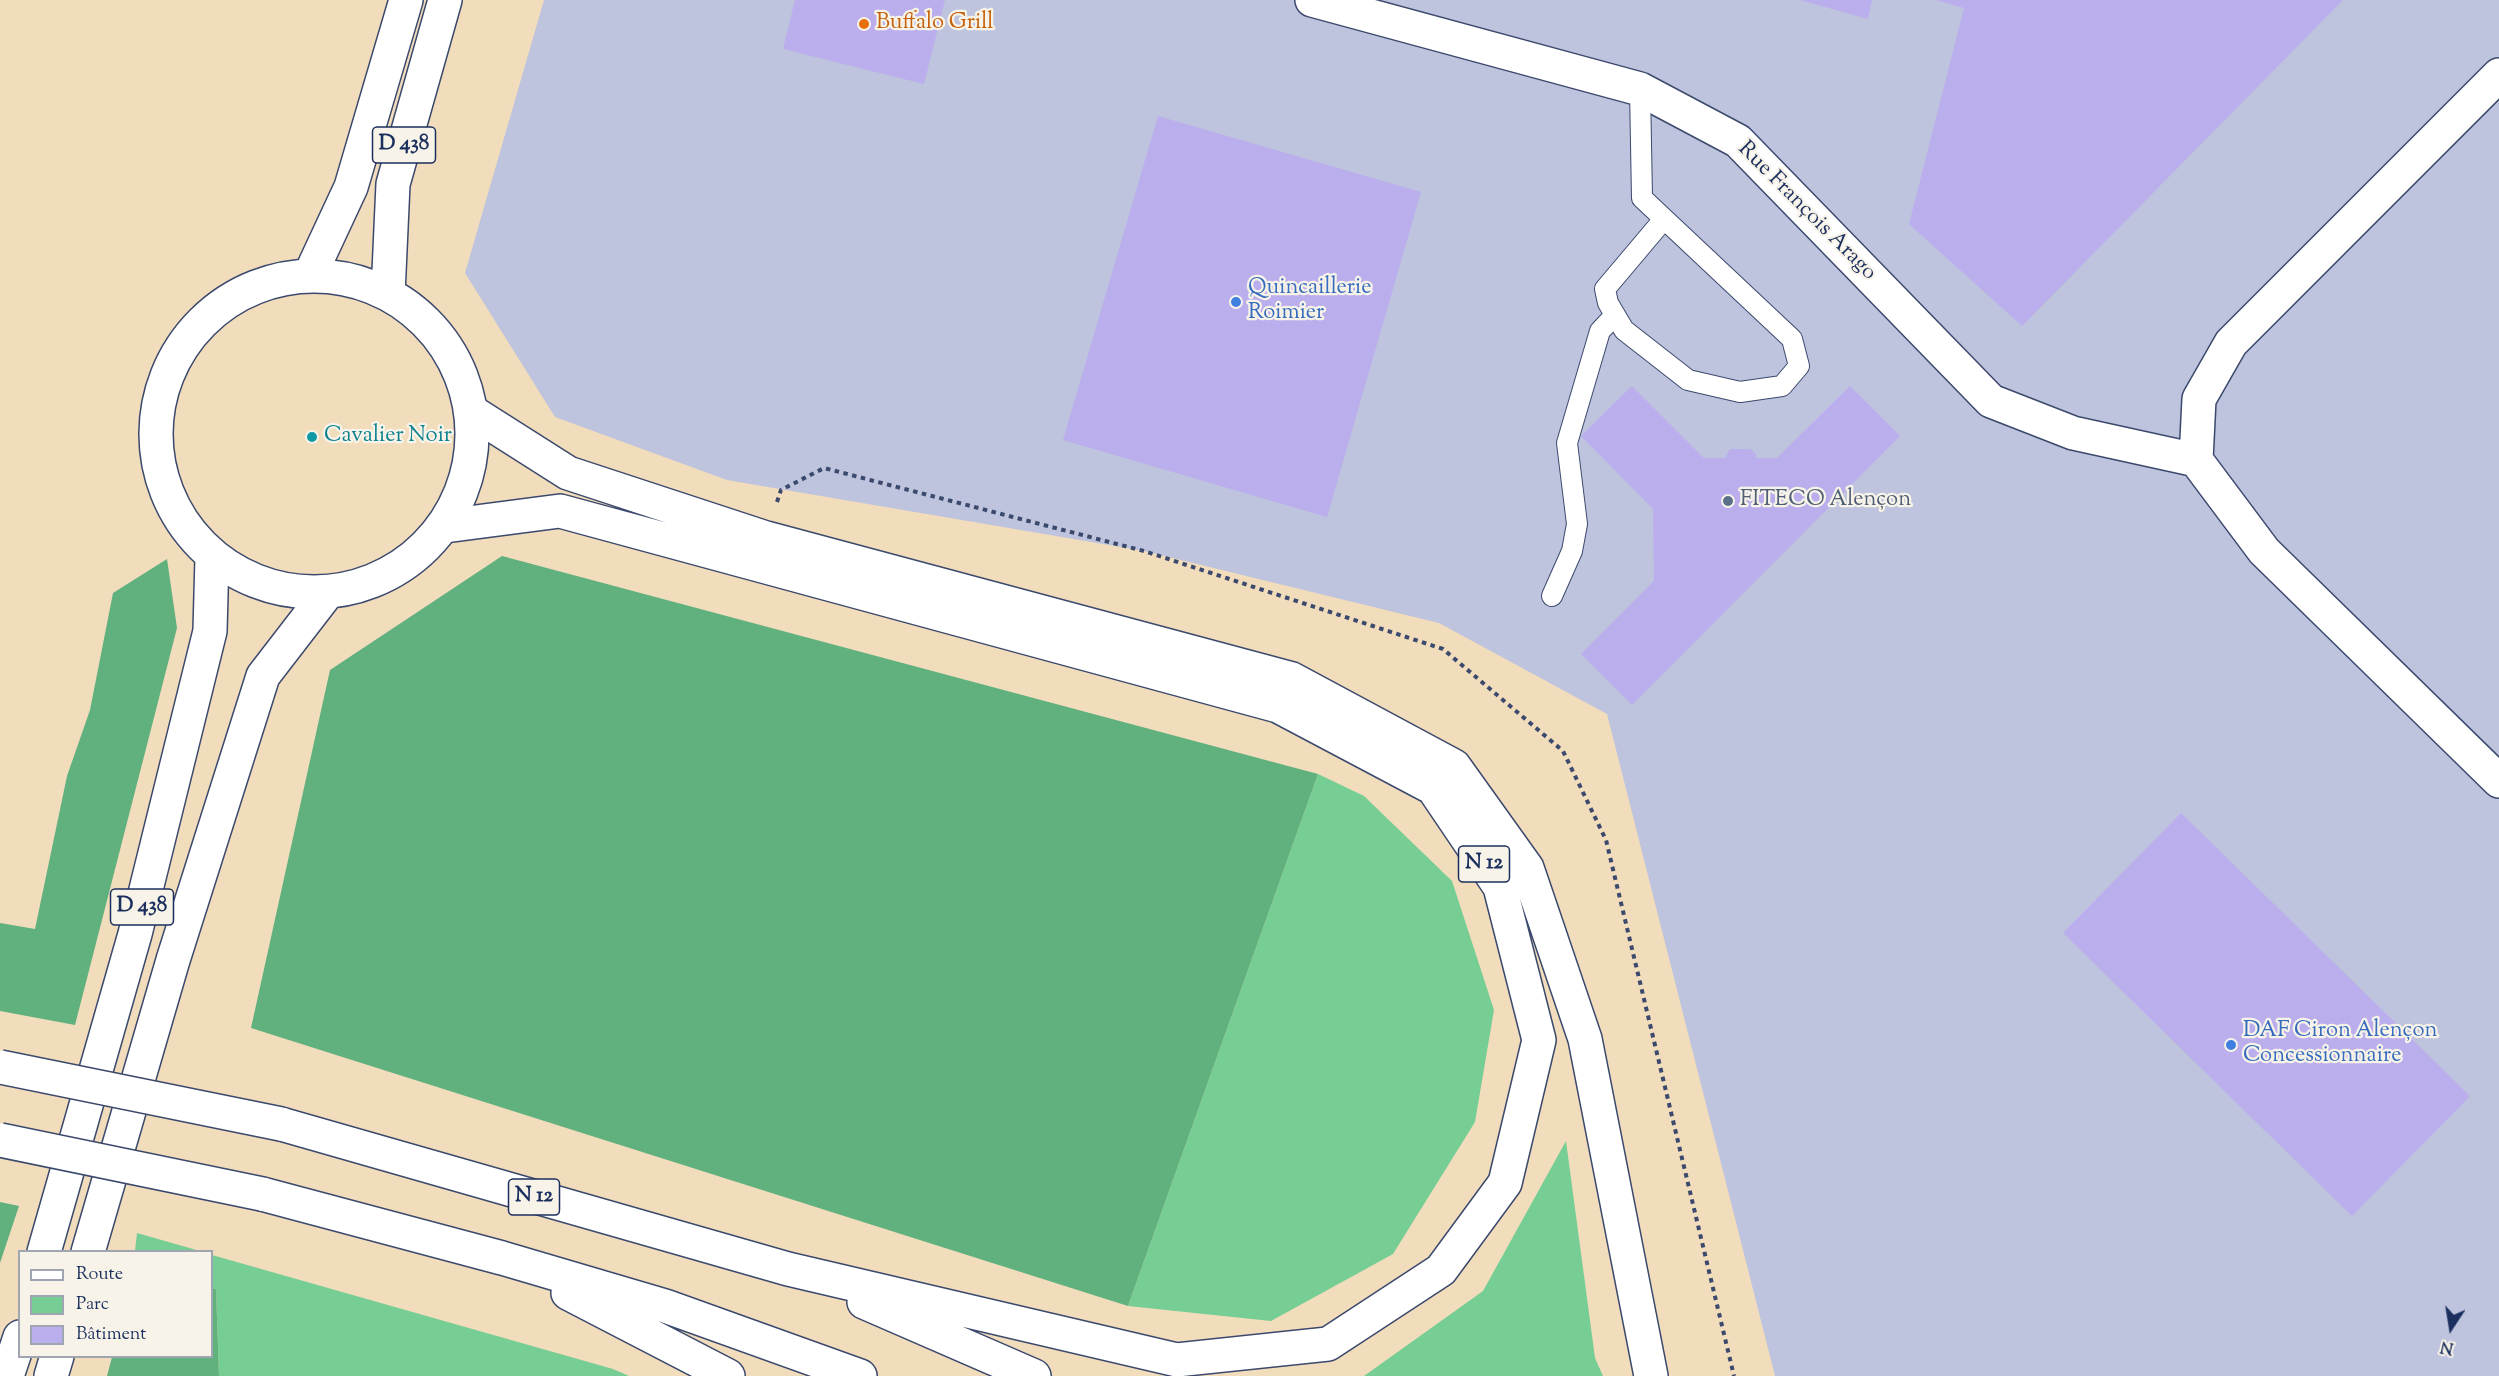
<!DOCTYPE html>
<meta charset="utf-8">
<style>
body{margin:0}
#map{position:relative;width:2499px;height:1376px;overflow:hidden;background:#f1dcbc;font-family:"Sorts Mill Goudy",serif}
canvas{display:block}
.legend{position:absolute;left:18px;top:1250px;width:195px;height:108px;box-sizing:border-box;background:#f7f3e8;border:2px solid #9fa5b1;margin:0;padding:8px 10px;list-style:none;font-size:18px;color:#1b2f5e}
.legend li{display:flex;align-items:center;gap:12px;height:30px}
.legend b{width:30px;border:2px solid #9fa5b1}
.north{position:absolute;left:2421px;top:1298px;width:60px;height:60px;-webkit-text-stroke:4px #f7f3e8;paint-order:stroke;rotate:192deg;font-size:16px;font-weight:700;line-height:24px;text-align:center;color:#1b2f5e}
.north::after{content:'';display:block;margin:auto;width:21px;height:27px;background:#1b2f5e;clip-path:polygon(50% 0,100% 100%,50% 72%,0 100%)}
</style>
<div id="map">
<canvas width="2499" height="1376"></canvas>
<ul class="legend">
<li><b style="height:8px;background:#fff"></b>Route</li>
<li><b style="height:16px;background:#76ce94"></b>Parc</li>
<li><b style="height:16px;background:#bbaeed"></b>Bâtiment</li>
</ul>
<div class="north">N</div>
</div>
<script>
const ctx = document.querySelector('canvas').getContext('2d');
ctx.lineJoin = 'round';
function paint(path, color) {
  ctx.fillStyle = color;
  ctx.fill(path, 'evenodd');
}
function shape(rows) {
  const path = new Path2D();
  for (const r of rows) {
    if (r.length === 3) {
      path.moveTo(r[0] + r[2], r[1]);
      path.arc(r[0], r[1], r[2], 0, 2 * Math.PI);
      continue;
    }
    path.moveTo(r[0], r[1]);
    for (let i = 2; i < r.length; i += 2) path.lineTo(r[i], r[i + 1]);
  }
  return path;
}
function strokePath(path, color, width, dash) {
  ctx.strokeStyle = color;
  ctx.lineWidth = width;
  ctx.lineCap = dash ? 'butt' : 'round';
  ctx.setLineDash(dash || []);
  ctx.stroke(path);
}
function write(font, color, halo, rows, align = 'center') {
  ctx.font = font + ' "Sorts Mill Goudy",serif';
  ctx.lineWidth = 4.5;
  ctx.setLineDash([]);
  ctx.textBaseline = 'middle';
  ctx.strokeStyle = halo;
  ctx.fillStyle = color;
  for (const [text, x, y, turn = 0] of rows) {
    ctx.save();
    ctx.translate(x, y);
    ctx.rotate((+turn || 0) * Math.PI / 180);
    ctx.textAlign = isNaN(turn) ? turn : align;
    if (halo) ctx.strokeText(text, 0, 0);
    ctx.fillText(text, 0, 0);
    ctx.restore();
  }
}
paint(shape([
 [544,0,2499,0,2499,1376,1775,1376,1607,714,1439,623,1144,551,727,480,555,417,465,273]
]), '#bec3de');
paint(shape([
 [1318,774,1364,796,1452,881,1494,1010,1475,1122,1393,1254,1271,1321,1128,1306],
 [1566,1141,1595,1358,1603,1376,1364,1376,1483,1291],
 [137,1233,200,1251,135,1251],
 [212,1255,613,1369,629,1376,219,1376,216,1289,212,1288]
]), '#76ce94');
paint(shape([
 [502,556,1318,774,1128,1306,251,1028,330,670],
 [167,559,177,628,75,1025,0,1011,0,923,35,929,67,776,90,710,113,593],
 [0,1202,19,1206,0,1263],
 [212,1288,216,1289,219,1376,107,1376,112,1357,212,1356]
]), '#60b17e');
paint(shape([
 [795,0,945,0,924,84,783,49],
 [1800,0,1872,0,1868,19],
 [1936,0,2343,0,2022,326,1909,224,1964,8],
 [1158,116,1421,192,1327,517,1063,440],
 [1632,386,1704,458,1725,458,1730,449,1750,449,1756,454,1756,458,1777,458,1850,386,1900,436,1632,705,1581,654,1654,581,1653,509,1581,436],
 [2181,813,2470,1096,2352,1216,2063,933]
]), '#bbaeed');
const service = shape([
 [1640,89,1642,198,1792,339,1799,366,1782,386,1740,392,1688,380,1624,330,1608,303,1605,289,1664,219],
 [1552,596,1572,551,1577,524,1567,443,1600,331,1615,315]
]);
const minor = shape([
 [1312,0,1640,89,1738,141,1991,401,2073,433,2196,460],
 [2499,75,2231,343,2199,399,2196,460,2264,551,2499,781]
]);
const primary = shape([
 [310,275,351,187,406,0],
 [314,434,158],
 [388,294,393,184,445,0],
 [44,1252,135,934,210,631,212,557],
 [88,1252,173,960,263,676,327,593],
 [7,1376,20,1337],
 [51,1376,57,1356]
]);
const trunk = shape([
 [472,412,568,473,766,538,1292,679,1454,766,1527,868,1585,1039,1651,1376],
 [281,1124,788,1269,1177,1360,1328,1344,1441,1270,1505,1183,1539,1040,1500,887,1433,788,1278,706,560,511,445,526],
 [262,1194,502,1258,665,1306,860,1376],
 [568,1293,728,1376],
 [864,1302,1034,1376]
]);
strokePath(service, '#3b496c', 22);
strokePath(minor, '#3b496c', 36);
strokePath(primary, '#3b496c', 36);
strokePath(trunk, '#3b496c', 36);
strokePath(shape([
 [777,502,781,490,824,468,1144,551,1443,649,1563,751,1606,840,1734,1376]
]), '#3b496c', 4, [4.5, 4.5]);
strokePath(service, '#fff', 20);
strokePath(minor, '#fff', 33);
strokePath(primary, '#fff', 33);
strokePath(trunk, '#fff', 33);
const trunkBridge = shape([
 [0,1067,281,1124],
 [0,1140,262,1194]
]);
strokePath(trunkBridge, '#3b496c', 36, []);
strokePath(trunkBridge, '#fff', 33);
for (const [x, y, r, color] of [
 [864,24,6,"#e8710a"],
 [1236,302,6,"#3f7fe0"],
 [312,437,6,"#0f9aa8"],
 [1728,501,6,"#5c6f8a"],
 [2231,1045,6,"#3f7fe0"]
]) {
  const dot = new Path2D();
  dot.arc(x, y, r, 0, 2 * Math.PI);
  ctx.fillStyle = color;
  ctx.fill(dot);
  strokePath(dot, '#f7f3e8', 2);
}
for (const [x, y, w] of [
 [404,145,63],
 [1484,864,51],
 [142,907,63],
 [534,1197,51]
]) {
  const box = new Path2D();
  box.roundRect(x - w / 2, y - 18, w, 36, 4.5);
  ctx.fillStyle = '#f7f3e8';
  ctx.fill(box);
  strokePath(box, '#1b2f5e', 1.5);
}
write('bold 21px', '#1b2f5e', null, [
 ["D 438",404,145],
 ["N 12",1484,864],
 ["D 438",142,907],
 ["N 12",534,1197]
]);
write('22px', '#c56008', '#f7f3e8', [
 ["Buffalo Grill",876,24]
], 'left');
write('22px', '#1b2f5e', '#f7f3e8', [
 ["Rue François Arago",1806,212,45]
]);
write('22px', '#366cbe', '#f7f3e8', [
 ["Quincaillerie",1248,289],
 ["Roimier",1248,314],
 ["DAF Ciron Alençon",2243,1032],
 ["Concessionnaire",2243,1057]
], 'left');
write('22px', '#0d838f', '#f7f3e8', [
 ["Cavalier Noir",324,437]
], 'left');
write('22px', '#4e5e75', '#f7f3e8', [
 ["FITECO Alençon",1740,501]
], 'left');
</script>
